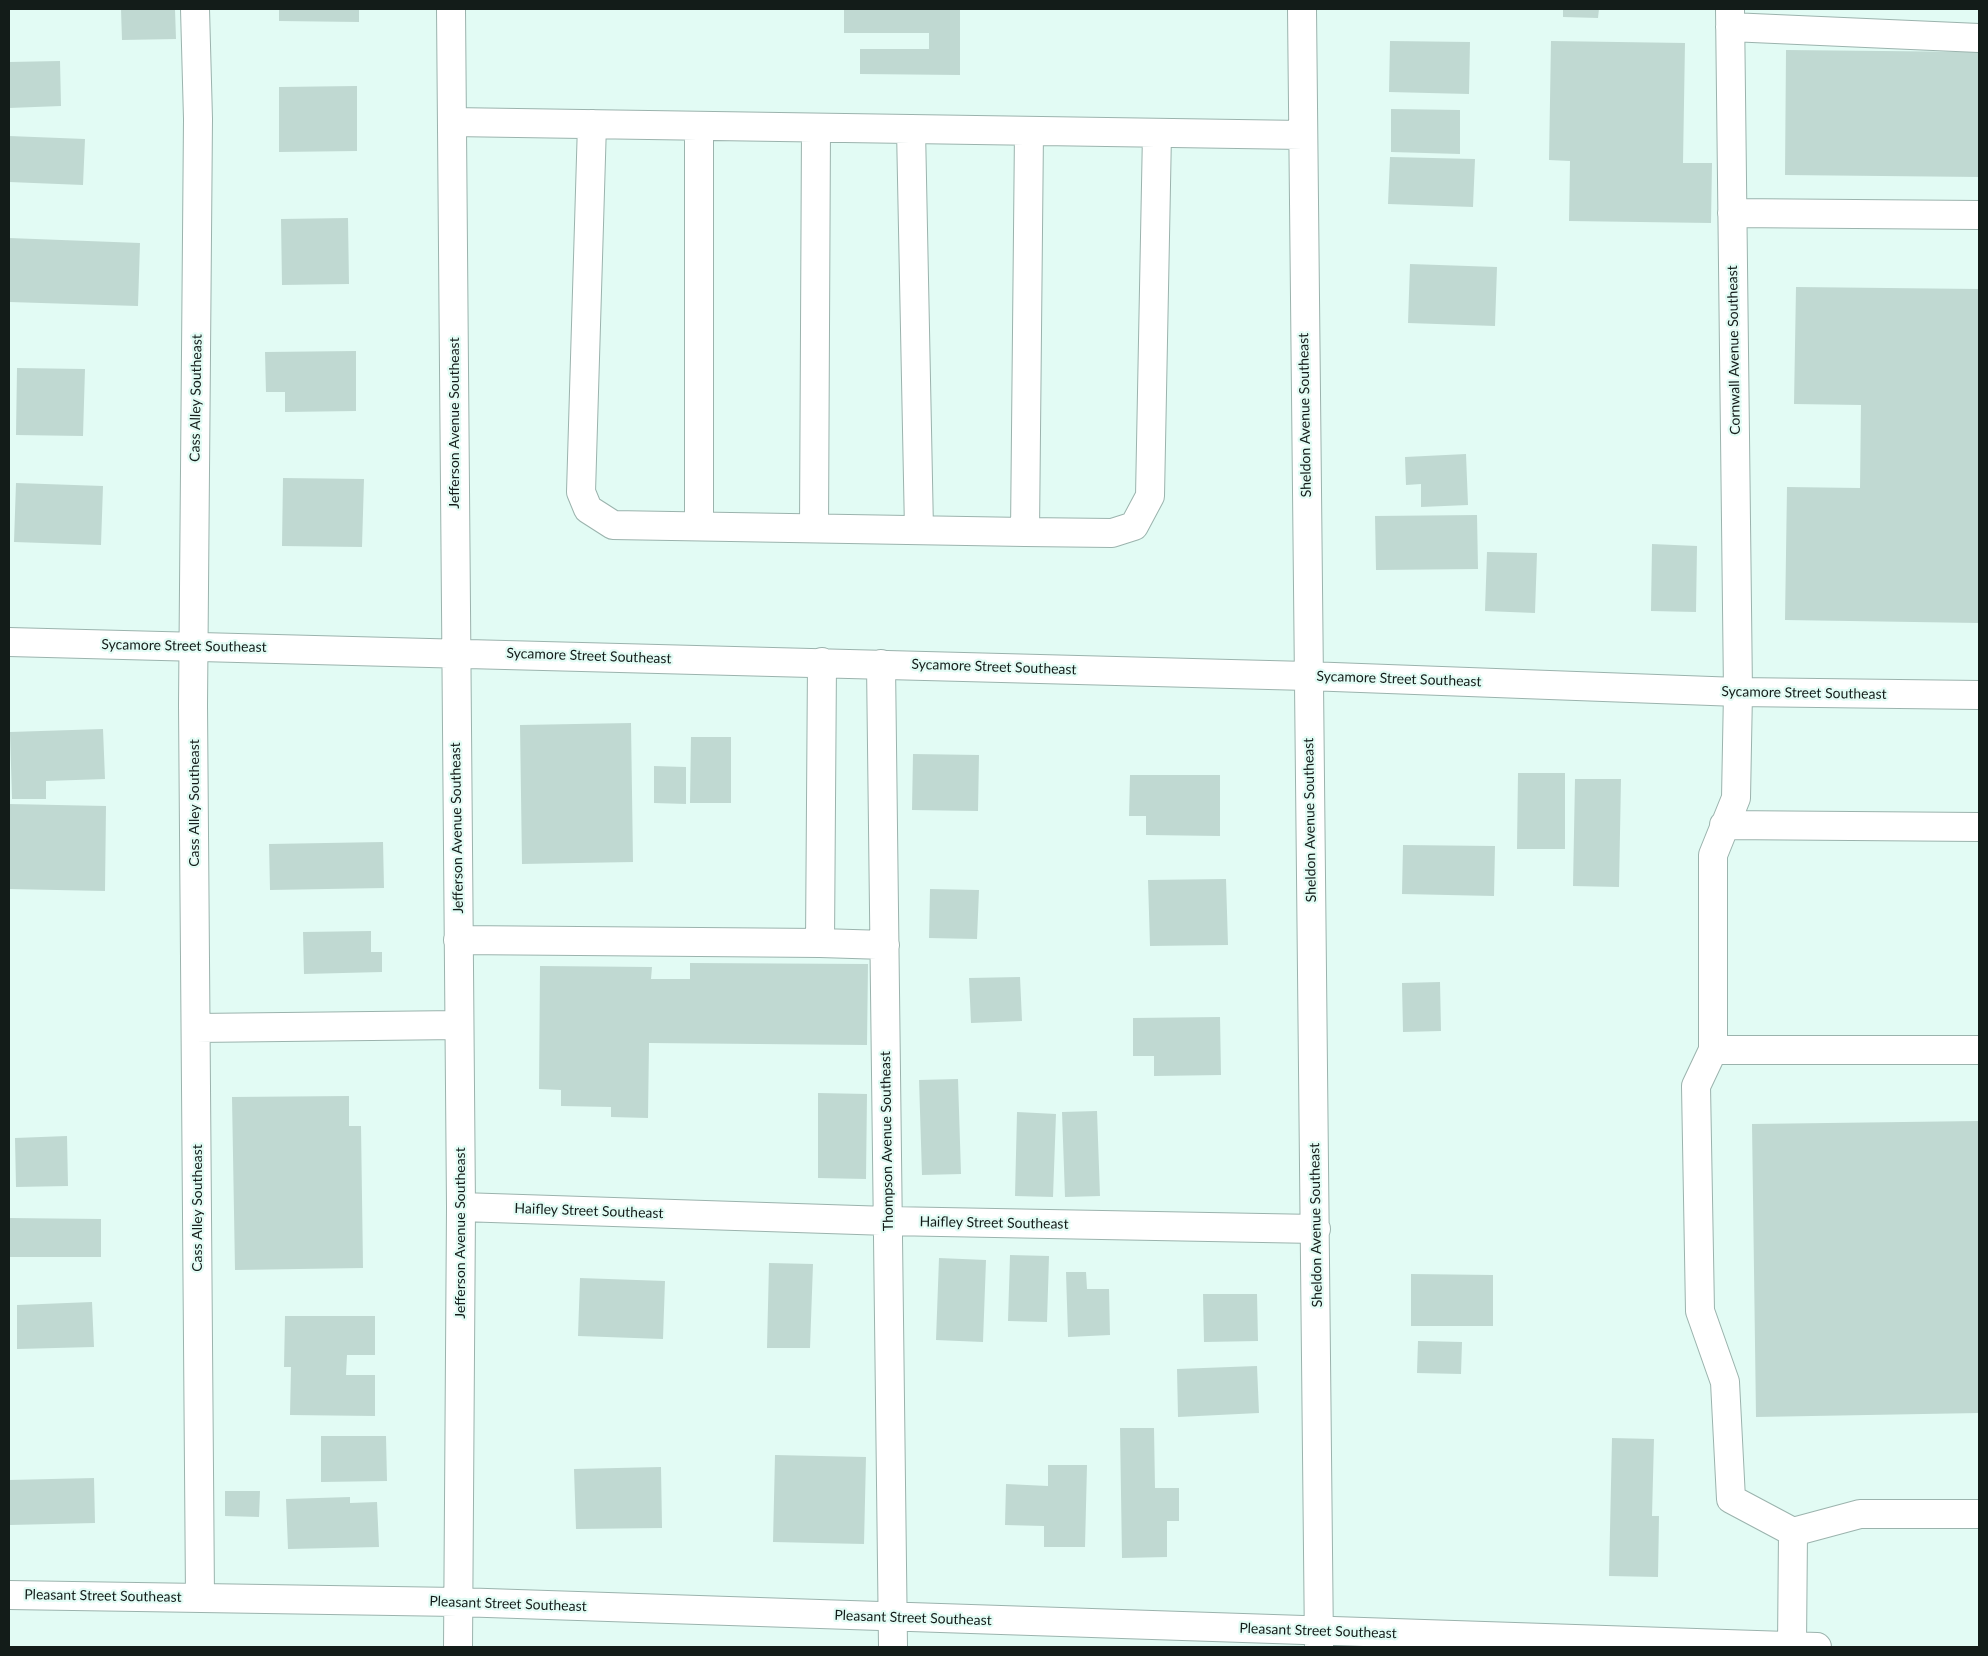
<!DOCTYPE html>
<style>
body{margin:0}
#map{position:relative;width:1988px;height:1656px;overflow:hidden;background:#e2fbf4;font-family:Lato,sans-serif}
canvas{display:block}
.frame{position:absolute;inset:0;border:10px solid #131c19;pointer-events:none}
</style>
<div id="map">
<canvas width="1988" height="1656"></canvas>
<div class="frame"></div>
</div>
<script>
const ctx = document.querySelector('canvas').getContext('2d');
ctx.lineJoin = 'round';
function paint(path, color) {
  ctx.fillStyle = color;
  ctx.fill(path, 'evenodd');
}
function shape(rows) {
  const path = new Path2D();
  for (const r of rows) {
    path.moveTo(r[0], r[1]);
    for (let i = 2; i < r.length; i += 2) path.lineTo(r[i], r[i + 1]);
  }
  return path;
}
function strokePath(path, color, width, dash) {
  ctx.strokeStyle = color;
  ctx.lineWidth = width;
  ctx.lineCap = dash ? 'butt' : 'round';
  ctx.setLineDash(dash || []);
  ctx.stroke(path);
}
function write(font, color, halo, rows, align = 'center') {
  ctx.font = font + ' Lato,sans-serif';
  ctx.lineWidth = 4.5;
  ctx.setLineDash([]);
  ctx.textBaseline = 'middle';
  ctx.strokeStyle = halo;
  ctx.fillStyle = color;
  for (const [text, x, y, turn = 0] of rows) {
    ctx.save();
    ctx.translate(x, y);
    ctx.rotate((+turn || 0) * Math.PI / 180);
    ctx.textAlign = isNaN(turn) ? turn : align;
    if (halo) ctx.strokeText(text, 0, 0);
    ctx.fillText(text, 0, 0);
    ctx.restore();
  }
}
paint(shape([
 [121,9,175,9,176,39,122,40],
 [279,9,359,9,359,22,279,21],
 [844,9,960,9,960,75,860,74,860,49,929,49,929,33,844,33],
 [1563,9,1599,9,1598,18,1563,17],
 [1390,41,1470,42,1469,94,1389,92],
 [1551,41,1685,43,1683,163,1712,163,1711,223,1569,221,1570,161,1549,160],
 [1786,50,1979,52,1979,177,1785,175],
 [60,61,61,106,9,108,9,62],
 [357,86,357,151,279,152,279,87],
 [1391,109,1460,110,1460,154,1391,152],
 [9,136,85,139,83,185,9,182],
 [1390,157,1475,159,1473,207,1388,204],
 [348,218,349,284,282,285,281,219],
 [9,238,140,243,138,306,9,302],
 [1410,264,1497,267,1495,326,1408,323],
 [1796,287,1979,289,1979,623,1785,620,1787,487,1860,488,1861,405,1794,404],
 [356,351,356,411,285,412,285,392,266,392,265,352],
 [17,368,85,369,83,436,16,435],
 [1466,454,1468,505,1421,507,1421,484,1406,485,1405,457],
 [283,478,364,479,362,547,282,546],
 [16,483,103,486,101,545,14,542],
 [1477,515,1478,569,1376,570,1375,516],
 [1652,544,1697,546,1696,612,1651,611],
 [1487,552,1537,553,1535,613,1485,611],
 [631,723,633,862,522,864,520,725],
 [103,729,105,779,46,781,46,799,12,799,10,732],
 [691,737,731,737,731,803,690,803],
 [913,754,979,755,978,811,912,810],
 [654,766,686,767,686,804,654,803],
 [1518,773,1565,773,1565,849,1517,849],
 [1130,775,1220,775,1220,836,1146,835,1146,816,1129,816],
 [1575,779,1621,779,1619,887,1573,886],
 [9,804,106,806,105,891,9,889],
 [383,842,384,888,270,890,269,844],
 [1403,845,1495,846,1494,896,1402,894],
 [1226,879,1228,945,1150,946,1148,880],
 [930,889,979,890,977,939,929,938],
 [371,931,371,952,382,952,382,972,304,974,303,932],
 [690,963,868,964,867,1045,649,1043,648,1118,611,1117,611,1107,561,1106,561,1090,539,1089,540,966,652,967,651,979,690,979],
 [1020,977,1022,1021,971,1023,969,978],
 [1440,982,1441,1031,1403,1032,1402,983],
 [1220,1017,1221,1075,1154,1076,1154,1056,1133,1056,1133,1018],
 [958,1079,961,1174,922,1175,919,1080],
 [818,1093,867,1094,866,1179,818,1178],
 [349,1096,349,1126,361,1126,363,1268,235,1270,232,1097],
 [1097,1111,1100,1196,1065,1197,1062,1112],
 [1017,1112,1056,1114,1053,1197,1015,1196],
 [1979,1121,1979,1413,1756,1417,1752,1124],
 [67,1136,68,1186,16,1187,15,1138],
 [9,1218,101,1219,101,1257,9,1257],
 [1010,1255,1049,1256,1047,1322,1008,1321],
 [939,1258,986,1260,983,1342,936,1340],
 [769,1263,813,1264,810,1348,767,1348],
 [1066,1272,1086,1272,1087,1289,1109,1289,1110,1335,1068,1337],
 [1411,1274,1493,1275,1493,1326,1411,1326],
 [580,1278,665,1281,663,1339,578,1336],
 [1203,1294,1257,1294,1258,1341,1204,1342],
 [92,1302,94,1347,17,1349,17,1305],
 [285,1316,375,1316,375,1355,347,1355,346,1375,375,1375,375,1416,290,1415,291,1367,284,1367],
 [1418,1341,1462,1342,1461,1374,1417,1373],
 [1257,1366,1259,1413,1178,1417,1177,1369],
 [1120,1428,1154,1428,1155,1488,1179,1488,1179,1521,1167,1521,1167,1557,1122,1558],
 [321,1436,386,1436,387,1481,321,1482],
 [1612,1438,1654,1439,1652,1516,1659,1516,1658,1577,1609,1576],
 [775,1455,866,1457,864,1544,773,1542],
 [1048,1465,1087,1465,1085,1547,1044,1547,1044,1526,1005,1525,1006,1484,1048,1486],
 [661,1467,662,1528,576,1529,574,1469],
 [94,1478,95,1523,10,1525,9,1480],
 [225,1491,260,1491,259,1517,225,1516],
 [350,1497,350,1503,377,1502,379,1547,288,1549,286,1499]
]), '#c0d9d2');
const minor = shape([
 [195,9,198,119,193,705,200,1597],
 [451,9,461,1207,458,1647],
 [1302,9,1319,1647],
 [1730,9,1738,692,1736,798,1713,855,1713,1050,1696,1086,1700,1311,1725,1382,1731,1499,1793,1532,1792,1646],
 [1730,27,1979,38],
 [452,122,1303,135],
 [592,124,581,492,588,509,613,525,1025,532,1112,533,1134,526,1150,496,1157,133],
 [699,126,699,526],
 [911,129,919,530],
 [1732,213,1979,215],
 [814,528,816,128],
 [1025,532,1029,131],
 [9,642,1307,676,1738,692,1979,695],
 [881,664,893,1647],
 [1724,825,1979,827],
 [458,940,820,943,822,662],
 [820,943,885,945],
 [196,1028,459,1025],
 [1713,1050,1979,1050],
 [461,1207,888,1221,1316,1229],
 [1793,1532,1860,1514,1979,1514],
 [9,1595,457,1602,1817,1647]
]);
strokePath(minor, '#9bb3ad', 30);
strokePath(minor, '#fff', 28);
write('14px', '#131c19', '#e2fbf4', [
 ["Cornwall Avenue Southeast",1734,350,-91],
 ["Cass Alley Southeast",196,398,-89],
 ["Sheldon Avenue Southeast",1305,415,-91],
 ["Jefferson Avenue Southeast",454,423,-90],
 ["Sycamore Street Southeast",184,646,1],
 ["Sycamore Street Southeast",589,656,2],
 ["Sycamore Street Southeast",994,667,2],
 ["Sycamore Street Southeast",1399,679,2],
 ["Sycamore Street Southeast",1804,693,1],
 ["Cass Alley Southeast",194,803,-90],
 ["Sheldon Avenue Southeast",1310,820,-91],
 ["Jefferson Avenue Southeast",457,828,-91],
 ["Thompson Avenue Southeast",887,1141,-91],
 ["Cass Alley Southeast",197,1208,-90],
 ["Haifley Street Southeast",589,1211,2],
 ["Haifley Street Southeast",994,1223,1],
 ["Sheldon Avenue Southeast",1316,1225,-91],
 ["Jefferson Avenue Southeast",460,1233,-90],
 ["Pleasant Street Southeast",103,1596,1],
 ["Pleasant Street Southeast",508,1604,2],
 ["Pleasant Street Southeast",913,1618,2],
 ["Pleasant Street Southeast",1318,1631,2]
]);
</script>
